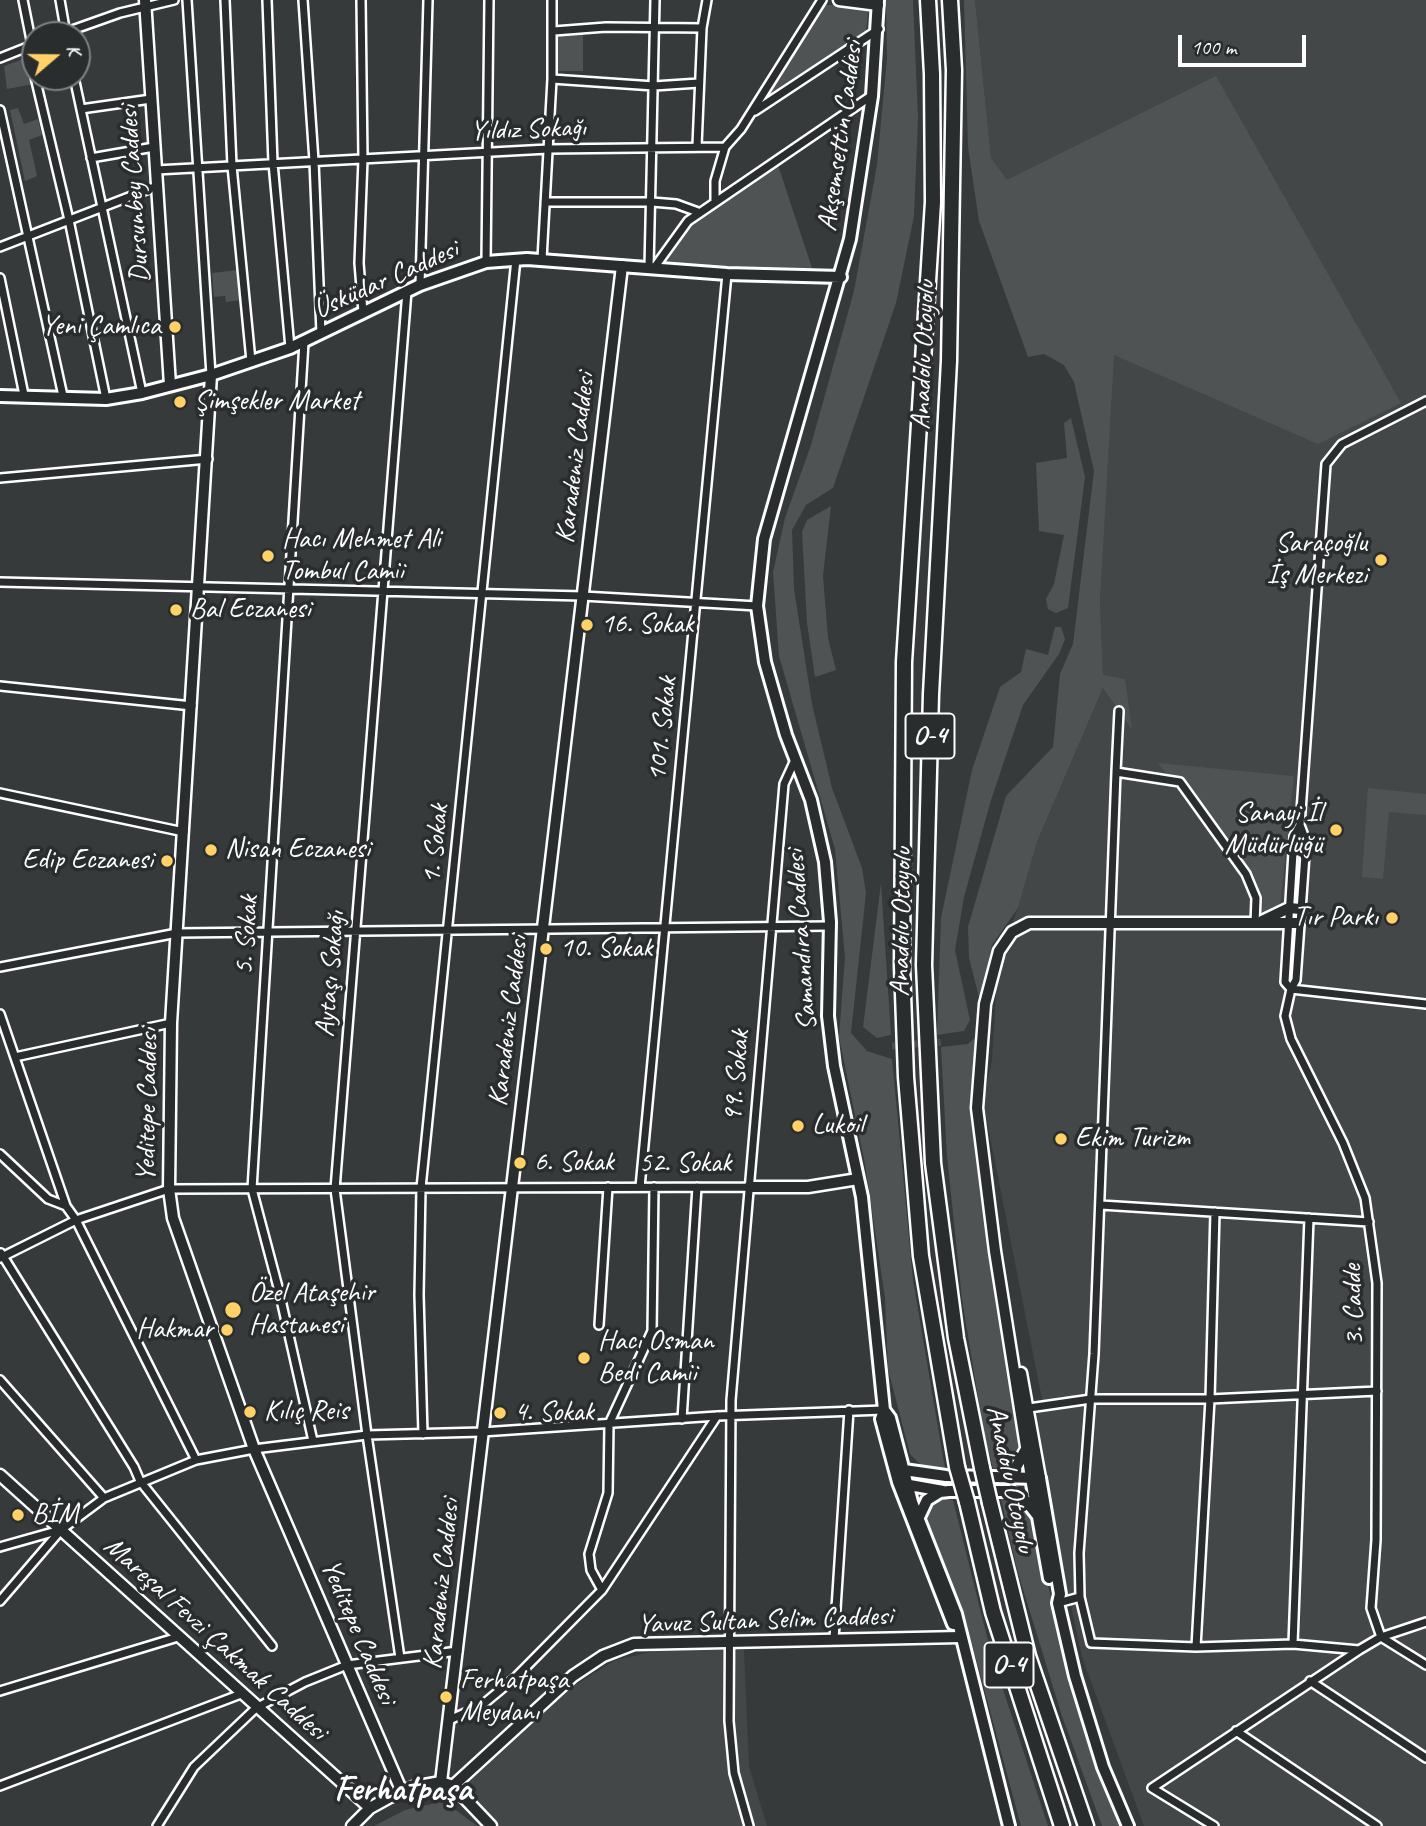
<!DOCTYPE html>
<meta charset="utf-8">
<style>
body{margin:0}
#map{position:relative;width:1426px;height:1826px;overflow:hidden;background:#373a3b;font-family:Caveat,sans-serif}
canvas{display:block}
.north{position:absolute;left:21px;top:21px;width:70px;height:70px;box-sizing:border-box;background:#2a2d2e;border:2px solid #7f8182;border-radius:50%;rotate:70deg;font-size:19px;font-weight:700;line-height:28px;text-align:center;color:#fff}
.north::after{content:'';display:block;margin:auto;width:24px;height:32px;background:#ffd166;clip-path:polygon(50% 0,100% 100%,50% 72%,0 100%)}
.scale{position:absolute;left:1178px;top:35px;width:128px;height:32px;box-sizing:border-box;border:4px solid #fff;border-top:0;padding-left:9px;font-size:21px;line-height:24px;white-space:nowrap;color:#fff;-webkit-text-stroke:5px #2a2d2e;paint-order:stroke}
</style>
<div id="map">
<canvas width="1426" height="1826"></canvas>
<div class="north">K</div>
<div class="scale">100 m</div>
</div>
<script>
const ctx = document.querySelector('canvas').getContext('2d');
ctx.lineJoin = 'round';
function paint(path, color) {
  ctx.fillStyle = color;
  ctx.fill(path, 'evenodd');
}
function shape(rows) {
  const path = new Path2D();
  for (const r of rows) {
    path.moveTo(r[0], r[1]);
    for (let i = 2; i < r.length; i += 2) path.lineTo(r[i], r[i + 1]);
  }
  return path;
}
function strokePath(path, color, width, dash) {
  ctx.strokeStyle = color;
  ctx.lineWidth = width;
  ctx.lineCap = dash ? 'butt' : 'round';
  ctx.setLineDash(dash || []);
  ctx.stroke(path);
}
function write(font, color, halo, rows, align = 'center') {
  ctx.font = font + ' Caveat,sans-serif';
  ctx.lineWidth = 7;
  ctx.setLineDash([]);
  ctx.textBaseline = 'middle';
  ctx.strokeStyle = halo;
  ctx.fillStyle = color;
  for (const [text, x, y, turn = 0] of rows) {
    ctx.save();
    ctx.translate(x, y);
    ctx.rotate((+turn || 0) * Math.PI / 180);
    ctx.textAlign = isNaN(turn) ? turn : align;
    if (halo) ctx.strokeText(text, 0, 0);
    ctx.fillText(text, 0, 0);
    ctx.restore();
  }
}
paint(shape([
 [975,0,1426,0,1426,1826,1144,1826,1082,1657,1043,1476,1036,1418,1042,1399,983,1101,992,1061,998,961,1018,908,1037,842,1103,688,1125,679,1103,676,1100,602,1113,355,991,158],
 [659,1650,744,1650,749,1767,767,1826,494,1826,465,1786,570,1688,616,1660]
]), '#444748');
paint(shape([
 [886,0,913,0,918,118,914,216,896,303,833,488,806,505,792,530,794,589,812,704,832,788,862,868,866,893,851,1033,867,1051,892,1059,913,1280,945,1469,921,1465,910,1454,888,1369,885,1298,865,1164,839,1037,845,957,835,849,779,656,773,572,785,518,811,445,854,291,877,165,887,58],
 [964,0,975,0,991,158,1007,180,1216,76,1401,403,1318,444,1114,355,1100,602,1103,675,1125,679,1132,729,1103,688,1037,842,1018,908,992,945,980,1001,969,958,968,927,1006,796,1053,747,1060,674,1073,644,1094,471,1074,382,1064,365,1044,354,1028,357,979,221,968,147],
 [825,5,869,5,866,31,767,99],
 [583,31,583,71,555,71,555,36],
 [27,58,34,84,7,89,4,66],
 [18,108,24,124,38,119,42,135,29,140,37,176,25,181,10,110],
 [776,159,813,271,665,265,666,257,689,221,723,192],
 [238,270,241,300,226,302,225,296,214,297,212,273],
 [1071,418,1085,477,1068,608,1056,613,1048,609,1046,599,1054,584,1064,535,1039,531,1036,463,1067,458,1064,423],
 [831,506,823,576,828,638,836,670,815,677,807,623,802,532,807,520],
 [1055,627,1061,627,1065,639,1059,654,1023,705,991,800,964,897,955,950,970,1020,964,1031,937,1035,941,918,972,770,1000,687,1021,672,1026,649,1048,655],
 [1158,763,1294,776,1280,906,1259,918,1258,897,1235,851,1182,779,1168,775],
 [1368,788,1426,794,1426,815,1389,812,1383,879,1362,877],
 [881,883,891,1035,877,1038,863,1027],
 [979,1034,972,1127,1021,1434,1018,1457,1008,1465,993,1469,983,1428,962,1299,947,1156,941,1047,968,1044],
 [941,1498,953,1500,991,1653,1048,1826,1021,1826,967,1625,926,1516,930,1507],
 [1001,1499,1014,1502,1032,1515,1072,1690,1121,1826,1102,1826,1062,1716,1018,1573],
 [444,1801,477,1826,374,1826,405,1810]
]), '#505354');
strokePath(shape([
 [892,1046,943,1042]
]), '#4b4e4f', 7, [7, 3.5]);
const minor = shape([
 [23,0,32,45,30,56,69,220,106,399],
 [60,0,66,34],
 [187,0,211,375],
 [225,0,232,166,251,361],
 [267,0,273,163,290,348],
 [303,0,314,161,321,333],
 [361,0,363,159,359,263,363,312],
 [554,31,606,27,702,28],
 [58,35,120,13,174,0],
 [0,58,35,44],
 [74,77,142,393],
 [552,79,654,86,699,83],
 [81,109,151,99],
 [0,110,63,396],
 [755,111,879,29],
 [697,146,702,28,707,0],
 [91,158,154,147],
 [156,170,548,149,725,147],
 [715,200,715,181,725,147,741,129,822,0],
 [545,202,652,202,676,204,698,212],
 [0,247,157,186],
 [542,259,552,79,552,0],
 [486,262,489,0],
 [649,268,655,0],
 [654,268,688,221,871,96],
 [0,278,24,395],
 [420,285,428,0],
 [304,342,252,1189,279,1291,313,1441],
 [1426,401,1342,444,1326,464,1300,825,1294,836,1285,982,1291,989,1426,1004],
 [0,478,208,459],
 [0,582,583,596,757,606],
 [0,686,192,706],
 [1116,772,1119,711],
 [0,793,184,832],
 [1300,825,1306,841,1296,980,1291,989,1285,1016,1291,1039,1343,1143,1365,1198,1377,1283,1376,1540,1371,1608,1381,1637,1426,1665],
 [1255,924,1256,898,1246,874,1180,782,1116,772,1094,1354,1079,1553,1080,1597,1091,1643,1196,1647,1293,1644,1309,1218],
 [0,967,177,933,830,926],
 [0,1014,66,1206,76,1220,196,1460],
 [15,1057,171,1023],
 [0,1154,48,1199,66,1206],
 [640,1187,727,274],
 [1101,1205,1369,1222],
 [1,1253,134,1467,140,1481,272,1646],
 [0,1258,76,1220,169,1189,749,1187],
 [599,1325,608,1187],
 [0,1380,104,1498],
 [1029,1408,1091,1399,1210,1399,1377,1391],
 [682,1419,697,1187],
 [423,1434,419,1295,421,1188,516,259],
 [0,1547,60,1530],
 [602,1590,591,1570,589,1554,608,1493,609,1424,652,1331,654,1187],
 [0,1601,61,1530,104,1498,196,1460,254,1449,367,1435,482,1432,717,1416,884,1410],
 [1058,1603,1080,1597],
 [834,1639,849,1410],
 [1293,1644,1359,1650],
 [1196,1647,1210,1399,1215,1212],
 [400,1658,367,1435,335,1189,407,291],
 [1310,1681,1426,1758],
 [0,1691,178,1637],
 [449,1720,481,1706,516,1677,602,1590,717,1416],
 [1236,1731,1377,1826],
 [0,1786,241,1694],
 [157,1826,194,1767,256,1708,305,1682,347,1665,458,1651],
 [749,1826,734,1773,729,1721,731,1400,784,784,795,760],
 [1214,1826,1152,1788,1359,1650,1381,1637,1426,1622]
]);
const tertiary = shape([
 [145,0,170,385],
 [839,0,878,5],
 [211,375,171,1023,169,1189,173,1218,254,1449,402,1792],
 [1262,921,1289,908,1300,909],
 [749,1187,808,1187,858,1179],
 [1021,1373,1040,1478],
 [0,1475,370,1808],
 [1003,1477,1014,1471,1026,1449],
 [1031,1478,995,1251,977,1108,985,1004,999,951,1012,932,1029,923,1299,923],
 [441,1782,622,266],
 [453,1786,573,1676,603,1656,634,1644,960,1637],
 [352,1826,370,1808,390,1797,413,1787,441,1782,453,1786,491,1826]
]);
const secondary = shape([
 [878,0,872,96,850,239,764,539,757,606,765,662,786,735,811,800,825,862,830,922,828,1016,834,1066,862,1197,884,1410,890,1418,912,1502,956,1614,1009,1826],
 [0,396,106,399,142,393,211,375,290,348,420,285,486,262,527,259,727,274,841,277],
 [884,1410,881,1419,898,1482,953,1624],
 [896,1474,904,1470,946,1476,1040,1478,1060,1594,1058,1603,1075,1676,1103,1767,1128,1826],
 [1031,1478,1049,1578],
 [904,1484,943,1491],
 [919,1517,927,1500,940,1492,949,1491,1009,1491,1026,1501,1037,1515]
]);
const motorway = shape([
 [928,0,932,74,933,202,904,662,902,966,906,1077,921,1256,957,1467],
 [950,0,954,70,949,361,931,694,924,965,933,1163,956,1338,982,1468],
 [967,1502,993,1612,1062,1826],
 [990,1503,1028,1656,1086,1826]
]);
strokePath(minor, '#fff', 12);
strokePath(tertiary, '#fff', 15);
strokePath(secondary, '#fff', 16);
strokePath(motorway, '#fff', 19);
strokePath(minor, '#2a2d2e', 7);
strokePath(tertiary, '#2a2d2e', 10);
strokePath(secondary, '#2a2d2e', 10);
strokePath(motorway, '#2a2d2e', 14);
const motorwayBridge = shape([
 [957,1467,967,1502],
 [982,1468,990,1503]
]);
strokePath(motorwayBridge, '#fff', 19, []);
strokePath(motorwayBridge, '#2a2d2e', 14);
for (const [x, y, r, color] of [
 [175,327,7,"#ffd166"],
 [180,402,7,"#ffd166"],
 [268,556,7,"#ffd166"],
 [1381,560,7,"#ffd166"],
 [176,610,7,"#ffd166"],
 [587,625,7,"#ffd166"],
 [1336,830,7,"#ffd166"],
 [211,850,7,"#ffd166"],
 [167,861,7,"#ffd166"],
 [1392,918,7,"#ffd166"],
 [546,949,7,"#ffd166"],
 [798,1126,7,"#ffd166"],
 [1061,1139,7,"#ffd166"],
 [520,1163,7,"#ffd166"],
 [233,1310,9,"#ffd166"],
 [227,1330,7,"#ffd166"],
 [584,1358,7,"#ffd166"],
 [250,1412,7,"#ffd166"],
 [500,1413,7,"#ffd166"],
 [18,1515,7,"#ffd166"],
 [446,1697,7,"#ffd166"]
]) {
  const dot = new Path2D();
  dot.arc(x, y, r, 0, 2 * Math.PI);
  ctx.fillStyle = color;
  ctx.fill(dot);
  strokePath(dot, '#2a2d2e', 2.5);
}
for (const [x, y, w] of [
 [930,736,49],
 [1009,1665,49]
]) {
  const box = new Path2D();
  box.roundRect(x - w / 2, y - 22.5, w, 45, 5);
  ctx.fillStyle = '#2a2d2e';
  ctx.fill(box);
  strokePath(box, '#fff', 2);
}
write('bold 26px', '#fff', null, [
 ["O-4",930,736],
 ["O-4",1009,1665]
]);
write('28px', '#fff', '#2a2d2e', [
 ["Yıldız Sokağı",528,130,-2],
 ["Akşemsettin Caddesi",841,136,-82],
 ["Dursunbey Caddesi",135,194,-94],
 ["Üsküdar Caddesi",386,280,-24],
 ["Anadolu Otoyolu",924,355,-88],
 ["Karadeniz Caddesi",576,458,-83],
 ["101. Sokak",663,729,-84],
 ["1. Sokak",436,844,-84],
 ["Anadolu Otoyolu",902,922,-89],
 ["5. Sokak",247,935,-86],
 ["Samandıra Caddesi",802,940,-94],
 ["Aytaşı Sokağı",331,974,-85],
 ["Karadeniz Caddesi",509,1021,-83],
 ["99. Sokak",737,1076,-85],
 ["Yeditepe Caddesi",148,1105,-89],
 ["52. Sokak",685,1164],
 ["3. Cadde",1354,1305,-92],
 ["Anadolu Otoyolu",1010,1479,78],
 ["Karadeniz Caddesi",442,1584,-84],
 ["Yavuz Sultan Selim Caddesi",765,1621,-2],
 ["Yeditepe Caddesi",358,1632,67],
 ["Mareşal Fevzi Çakmak Caddesi",215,1639,42]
]);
write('28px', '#fff', '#2a2d2e', [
 ["Yeni Çamlıca",161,327,"right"],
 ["Şimşekler Market",194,402],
 ["Hacı Mehmet Ali",282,540],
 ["Tombul Camii",282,572],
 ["Saraçoğlu",1367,544,"right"],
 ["İş Merkezi",1367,576,"right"],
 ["Bal Eczanesi",190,610],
 ["16. Sokak",601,625],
 ["Sanayi İl",1322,814,"right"],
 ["Müdürlüğü",1322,846,"right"],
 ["Nisan Eczanesi",225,850],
 ["Edip Eczanesi",153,861,"right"],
 ["Tır Parkı",1378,918,"right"],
 ["10. Sokak",560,949],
 ["Lukoil",812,1126],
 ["Ekim Turizm",1075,1139],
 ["6. Sokak",534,1163],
 ["Özel Ataşehir",249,1294],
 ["Hastanesi",249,1326],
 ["Hakmar",213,1330,"right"],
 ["Hacı Osman",598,1342],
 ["Bedi Camii",598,1374],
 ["Kılıç Reis",264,1412],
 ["4. Sokak",514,1413],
 ["BİM",32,1515],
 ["Ferhatpaşa",460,1681],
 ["Meydanı",460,1713]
], 'left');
write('bold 35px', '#fff', '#2a2d2e', [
 ["Ferhatpaşa",403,1791]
]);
</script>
